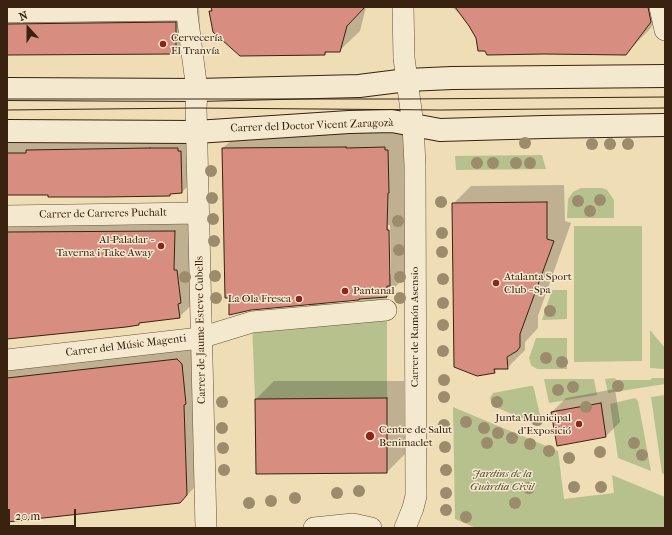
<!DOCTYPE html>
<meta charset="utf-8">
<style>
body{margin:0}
#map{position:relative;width:672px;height:535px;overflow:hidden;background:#eeddb5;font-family:"IM FELL French Canon",serif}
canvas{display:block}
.frame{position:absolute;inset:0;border:8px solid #392210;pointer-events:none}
.north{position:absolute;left:8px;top:8px;width:40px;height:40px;-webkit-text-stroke:3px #f4e9cf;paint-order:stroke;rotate:339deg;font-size:11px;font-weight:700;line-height:16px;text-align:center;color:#392210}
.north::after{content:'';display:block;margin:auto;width:14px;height:18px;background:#392210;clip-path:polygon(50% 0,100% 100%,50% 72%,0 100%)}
.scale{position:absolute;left:8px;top:509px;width:68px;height:18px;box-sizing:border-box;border:2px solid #392210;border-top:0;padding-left:5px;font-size:12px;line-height:14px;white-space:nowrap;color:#392210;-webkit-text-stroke:3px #f4e9cf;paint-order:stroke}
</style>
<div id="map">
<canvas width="672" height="535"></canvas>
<div class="frame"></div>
<div class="north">N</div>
<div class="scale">20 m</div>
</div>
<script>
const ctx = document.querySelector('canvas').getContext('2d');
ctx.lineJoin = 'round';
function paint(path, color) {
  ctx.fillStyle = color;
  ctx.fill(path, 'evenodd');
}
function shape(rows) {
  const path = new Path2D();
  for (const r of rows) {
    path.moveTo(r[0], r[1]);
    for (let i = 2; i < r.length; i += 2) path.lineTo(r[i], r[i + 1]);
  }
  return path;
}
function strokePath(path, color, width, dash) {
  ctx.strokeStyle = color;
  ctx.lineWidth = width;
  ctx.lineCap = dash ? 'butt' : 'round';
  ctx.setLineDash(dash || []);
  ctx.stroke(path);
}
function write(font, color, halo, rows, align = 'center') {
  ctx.font = font + ' "IM FELL French Canon",serif';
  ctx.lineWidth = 3;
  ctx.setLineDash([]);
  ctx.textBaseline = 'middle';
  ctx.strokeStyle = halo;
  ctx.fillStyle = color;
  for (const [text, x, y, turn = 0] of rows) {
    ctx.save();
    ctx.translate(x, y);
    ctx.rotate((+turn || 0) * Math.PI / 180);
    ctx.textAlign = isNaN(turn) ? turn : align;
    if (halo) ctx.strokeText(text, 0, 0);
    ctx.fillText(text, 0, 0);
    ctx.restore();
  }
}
paint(shape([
 [542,155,546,169,456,170,455,156],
 [581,188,602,188,607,190,614,200,614,218,567,218,568,199,573,192],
 [574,226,642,226,642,361,574,362],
 [552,290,567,290,567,319,542,320],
 [387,297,387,398,255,399,252,322,262,315,262,310,309,309,309,304,359,303,359,299],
 [650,330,665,348,665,369,650,368],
 [536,338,567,338,567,369,537,369,531,365,529,358],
 [615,378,616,380,650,380,652,378,665,378,665,384,608,393,605,379],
 [544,379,594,379,597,395,549,403],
 [530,386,533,386,534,389,542,424,540,426,493,406,491,402,490,398,493,393],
 [665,395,665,475,662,473,651,397],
 [635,398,638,401,651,471,618,458,610,404],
 [453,407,558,451,564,499,614,493,612,475,665,497,665,528,476,528,455,519]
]), '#b7c18e');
paint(shape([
 [7,7,199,7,200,29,176,53,7,54],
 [212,7,367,7,366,7,360,31,339,51,329,51,325,54,240,55,210,12,213,9],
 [452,7,665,7,665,9,649,30,625,54,477,38,463,17],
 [410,122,412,270,386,296,360,298,359,299,251,309,223,148,249,123],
 [388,225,390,225,391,274,389,274],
 [206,126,207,167,182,192,172,193,169,195,7,194,7,128],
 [564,185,565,221,571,223,538,316,538,328,525,342,525,350,507,368,498,368,494,372,453,204,471,186],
 [197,209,202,295,179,317,141,322,138,324,7,338,7,210],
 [203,334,206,476,180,502,7,521,7,355],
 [274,381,404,381,405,454,387,472,256,399],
 [615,389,620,422,606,436,557,444,552,412,566,398]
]), '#0003');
const building = shape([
 [211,7,365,7,347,26,340,52,325,52,325,55,240,56,213,32,209,11,212,11,211,7],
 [455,7,648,7,651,22,626,55,544,54,487,55,485,51,478,51,476,38,469,26,455,7],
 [176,22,176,54,7,55,7,24,176,22],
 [346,147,346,148,385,147,385,150,388,150,389,193,388,193,387,230,389,230,390,286,387,286,387,297,359,299,359,300,251,310,229,315,229,298,225,298,222,148,346,147],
 [150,148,178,148,178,151,181,151,182,193,170,194,170,196,105,197,48,197,48,195,7,195,7,153,26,153,26,150,150,148],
 [547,202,547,239,554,241,520,334,520,347,517,351,507,357,508,369,494,369,495,373,477,376,454,367,452,203,547,202],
 [175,231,174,270,177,270,181,303,178,304,180,318,139,323,139,325,126,327,7,339,7,232,175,231],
 [177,359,182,364,186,404,184,405,187,495,180,503,7,522,7,378,177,359],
 [387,398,387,473,256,474,255,399,387,398],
 [601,403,606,437,557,446,551,412,601,403]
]);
paint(building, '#d78d7f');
strokePath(building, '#392210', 1);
const street = shape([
 [186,7,197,90,196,108,206,528],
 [403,7,404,58,413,125,415,165,416,496,413,508,405,528],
 [660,7,665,30],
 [7,12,187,10],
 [7,216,198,213],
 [7,360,200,338,252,322,386,310],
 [314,528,353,524,371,528]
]);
const secondary = shape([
 [7,89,197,90,359,86,407,80,452,78,665,76],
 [7,131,196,132,349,122,392,121,440,130,544,127,665,125]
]);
strokePath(street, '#665139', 22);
strokePath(secondary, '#392210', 24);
strokePath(street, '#f4e9cf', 21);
strokePath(secondary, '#f4e9cf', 22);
strokePath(shape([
 [7,99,409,99,665,97],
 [7,110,196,108,440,110,665,108]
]), '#392210', 1);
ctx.fillStyle = '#9c8c6c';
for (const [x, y] of [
 [525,143],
 [592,144],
 [610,144],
 [628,144],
 [477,163],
 [493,163],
 [516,163],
 [530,163],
 [211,171],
 [212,198],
 [600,200],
 [578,201],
 [441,202],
 [590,211],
 [213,219],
 [398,221],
 [442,233],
 [214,241],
 [399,250],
 [442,252],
 [215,276],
 [185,277],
 [400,277],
 [443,279],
 [216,298],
 [400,298],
 [443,303],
 [550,311],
 [443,325],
 [443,351],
 [546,358],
 [562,362],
 [444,380],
 [618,386],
 [573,387],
 [558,390],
 [444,397],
 [222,402],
 [497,402],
 [586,407],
 [537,420],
 [466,422],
 [444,425],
 [222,428],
 [484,428],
 [498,433],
 [512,438],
 [487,443],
 [634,443],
 [530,444],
 [445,447],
 [223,448],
 [549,451],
 [600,452],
 [642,455],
 [569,458],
 [224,470],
 [446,470],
 [574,487],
 [601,487],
 [529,488],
 [359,491],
 [337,493],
 [446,493],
 [295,498],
 [271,501],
 [249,503],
 [515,503],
 [446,510],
 [466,517]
]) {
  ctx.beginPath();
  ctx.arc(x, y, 6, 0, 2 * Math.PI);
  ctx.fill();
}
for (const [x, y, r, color] of [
 [163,44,4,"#8f2418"],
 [161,246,4,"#8f2418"],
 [496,283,4,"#8f2418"],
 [345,291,4,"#8f2418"],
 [299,299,4,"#8f2418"],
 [579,424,4,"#8f2418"],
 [370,436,5,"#8f2418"]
]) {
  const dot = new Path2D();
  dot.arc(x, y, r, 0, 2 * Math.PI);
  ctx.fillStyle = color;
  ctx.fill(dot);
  strokePath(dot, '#f4e9cf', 1.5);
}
write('11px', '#392210', '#f4e9cf', [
 ["Cervecería",171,38],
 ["El Tranvía",171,51],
 ["Al-Paladar -",153,240,"right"],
 ["Taverna i Take Away",153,253,"right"],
 ["Atalanta Sport",504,277],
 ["Club - Spa",504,290],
 ["Pantanal",353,291],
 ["La Ola Fresca",291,299,"right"],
 ["Junta Municipal",571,418,"right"],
 ["d'Exposició",571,431,"right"],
 ["Centre de Salut",379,430],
 ["Benimaclet",379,443]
], 'left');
write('11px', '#392210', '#f4e9cf', [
 ["Carrer del Doctor Vicent Zaragozà",312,126,-2],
 ["Carrer de Carreres Puchalt",103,214,-1],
 ["Carrer de Ramón Asensio",415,327,-90],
 ["Carrer de Jaume Esteve Cubells",201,330,-91],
 ["Carrer del Músic Magenti",126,346,-7]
]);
write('italic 11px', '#584a30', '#f4e9cf', [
 ["Jardins de la",502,474],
 ["Guàrdia Civil",502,487]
]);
</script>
